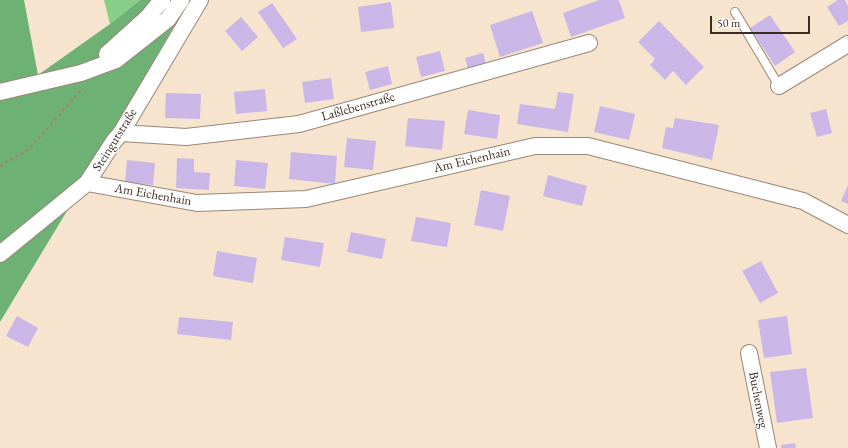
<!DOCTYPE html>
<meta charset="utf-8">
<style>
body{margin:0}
#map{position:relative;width:848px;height:448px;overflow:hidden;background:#f7e4ce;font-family:"EB Garamond",serif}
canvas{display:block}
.scale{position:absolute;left:710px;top:16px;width:100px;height:18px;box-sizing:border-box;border:2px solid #3b2a1e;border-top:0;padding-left:5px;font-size:12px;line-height:14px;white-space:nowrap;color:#3b2a1e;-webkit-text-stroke:3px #fff;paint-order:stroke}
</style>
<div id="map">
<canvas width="848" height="448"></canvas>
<div class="scale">50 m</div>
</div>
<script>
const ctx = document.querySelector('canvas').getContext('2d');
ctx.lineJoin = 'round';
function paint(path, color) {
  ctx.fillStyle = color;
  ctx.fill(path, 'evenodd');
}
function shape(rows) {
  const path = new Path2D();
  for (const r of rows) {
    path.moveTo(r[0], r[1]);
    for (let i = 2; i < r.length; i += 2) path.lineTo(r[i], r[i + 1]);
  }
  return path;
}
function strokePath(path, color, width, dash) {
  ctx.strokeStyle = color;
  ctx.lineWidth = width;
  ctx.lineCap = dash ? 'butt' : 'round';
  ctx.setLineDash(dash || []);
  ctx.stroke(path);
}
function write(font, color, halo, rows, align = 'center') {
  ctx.font = font + ' "EB Garamond",serif';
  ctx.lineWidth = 3;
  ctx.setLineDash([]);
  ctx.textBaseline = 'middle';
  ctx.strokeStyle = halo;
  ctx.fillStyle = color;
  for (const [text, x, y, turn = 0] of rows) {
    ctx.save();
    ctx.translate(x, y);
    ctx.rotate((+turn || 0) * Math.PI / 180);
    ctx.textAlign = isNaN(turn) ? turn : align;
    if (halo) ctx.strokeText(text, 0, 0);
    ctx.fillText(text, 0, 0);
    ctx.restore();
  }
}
paint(shape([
 [104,0,140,0,110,24]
]), '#88ce89');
paint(shape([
 [0,0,24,0,38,75,110,24,140,0,189,0,76,196,0,322]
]), '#6eb175');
paint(shape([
 [599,0,619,0,625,18,571,37,563,13],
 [838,0,845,0,848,6,848,21,839,26,827,7],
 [391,2,394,28,361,32,358,7],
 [272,3,297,39,283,48,258,12],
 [532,11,543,43,500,57,490,25],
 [770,15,795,52,775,66,750,28],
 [241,17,258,37,242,51,225,31],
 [659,21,704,67,686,85,673,71,665,80,650,65,655,59,638,42],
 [440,51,445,71,421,77,416,57],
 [483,53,487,67,469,72,465,58],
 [388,66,392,84,370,90,365,72],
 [331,78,334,99,305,103,302,82],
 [265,89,267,111,236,114,234,92],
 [558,92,574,94,568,132,517,124,520,104,555,109],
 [166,93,201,94,200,119,165,118],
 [600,106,635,114,629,140,594,132],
 [826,109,832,133,817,137,810,113],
 [468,110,500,115,497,139,464,134],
 [408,118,445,121,442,150,405,146],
 [675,118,719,125,712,160,662,148,666,127,673,128],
 [347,138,376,141,373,170,344,167],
 [291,152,337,156,335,184,289,179],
 [177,158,194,159,194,172,210,173,209,190,176,188],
 [127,160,155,163,153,185,125,183],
 [236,160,268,163,265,189,234,186],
 [548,175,587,186,582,206,543,196],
 [848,185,848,204,841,201],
 [481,190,510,196,503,231,474,225],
 [416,217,451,223,447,247,411,241],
 [351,232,386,239,382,259,347,252],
 [285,237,324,243,320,267,281,260],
 [217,251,257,258,253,283,213,276],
 [761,261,778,293,760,303,742,271],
 [17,316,38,328,28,347,6,336],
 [787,316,792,354,764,358,758,320],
 [179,317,233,322,231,340,177,334],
 [806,368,813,418,777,423,770,372],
 [795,443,796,448,781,448,781,445]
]), '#cab7e7');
const lane = shape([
 [735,12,779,86]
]);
const street = shape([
 [107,54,147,18,162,0],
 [779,86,848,44],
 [0,92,81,73,116,60,168,19,181,0],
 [121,133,186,137,299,124,589,43],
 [87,183,197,203,306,199,535,146,588,146,803,201,848,225],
 [0,254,87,183,114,141,121,133,200,0],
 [749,353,768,448]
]);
strokePath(lane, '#998776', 10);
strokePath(street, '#998776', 18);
strokePath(shape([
 [0,166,29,149,83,88]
]), '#998776', 2.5, [3, 3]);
strokePath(lane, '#fff', 8);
strokePath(street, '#fff', 16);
write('13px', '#3b2a1e', '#fff', [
 ["Laßlebenstraße",358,107,-16],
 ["Steingutstraße",115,140,-58],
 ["Am Eichenhain",472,160,-13],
 ["Am Eichenhain",153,195,10],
 ["Buchenweg",758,400,79]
]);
</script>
